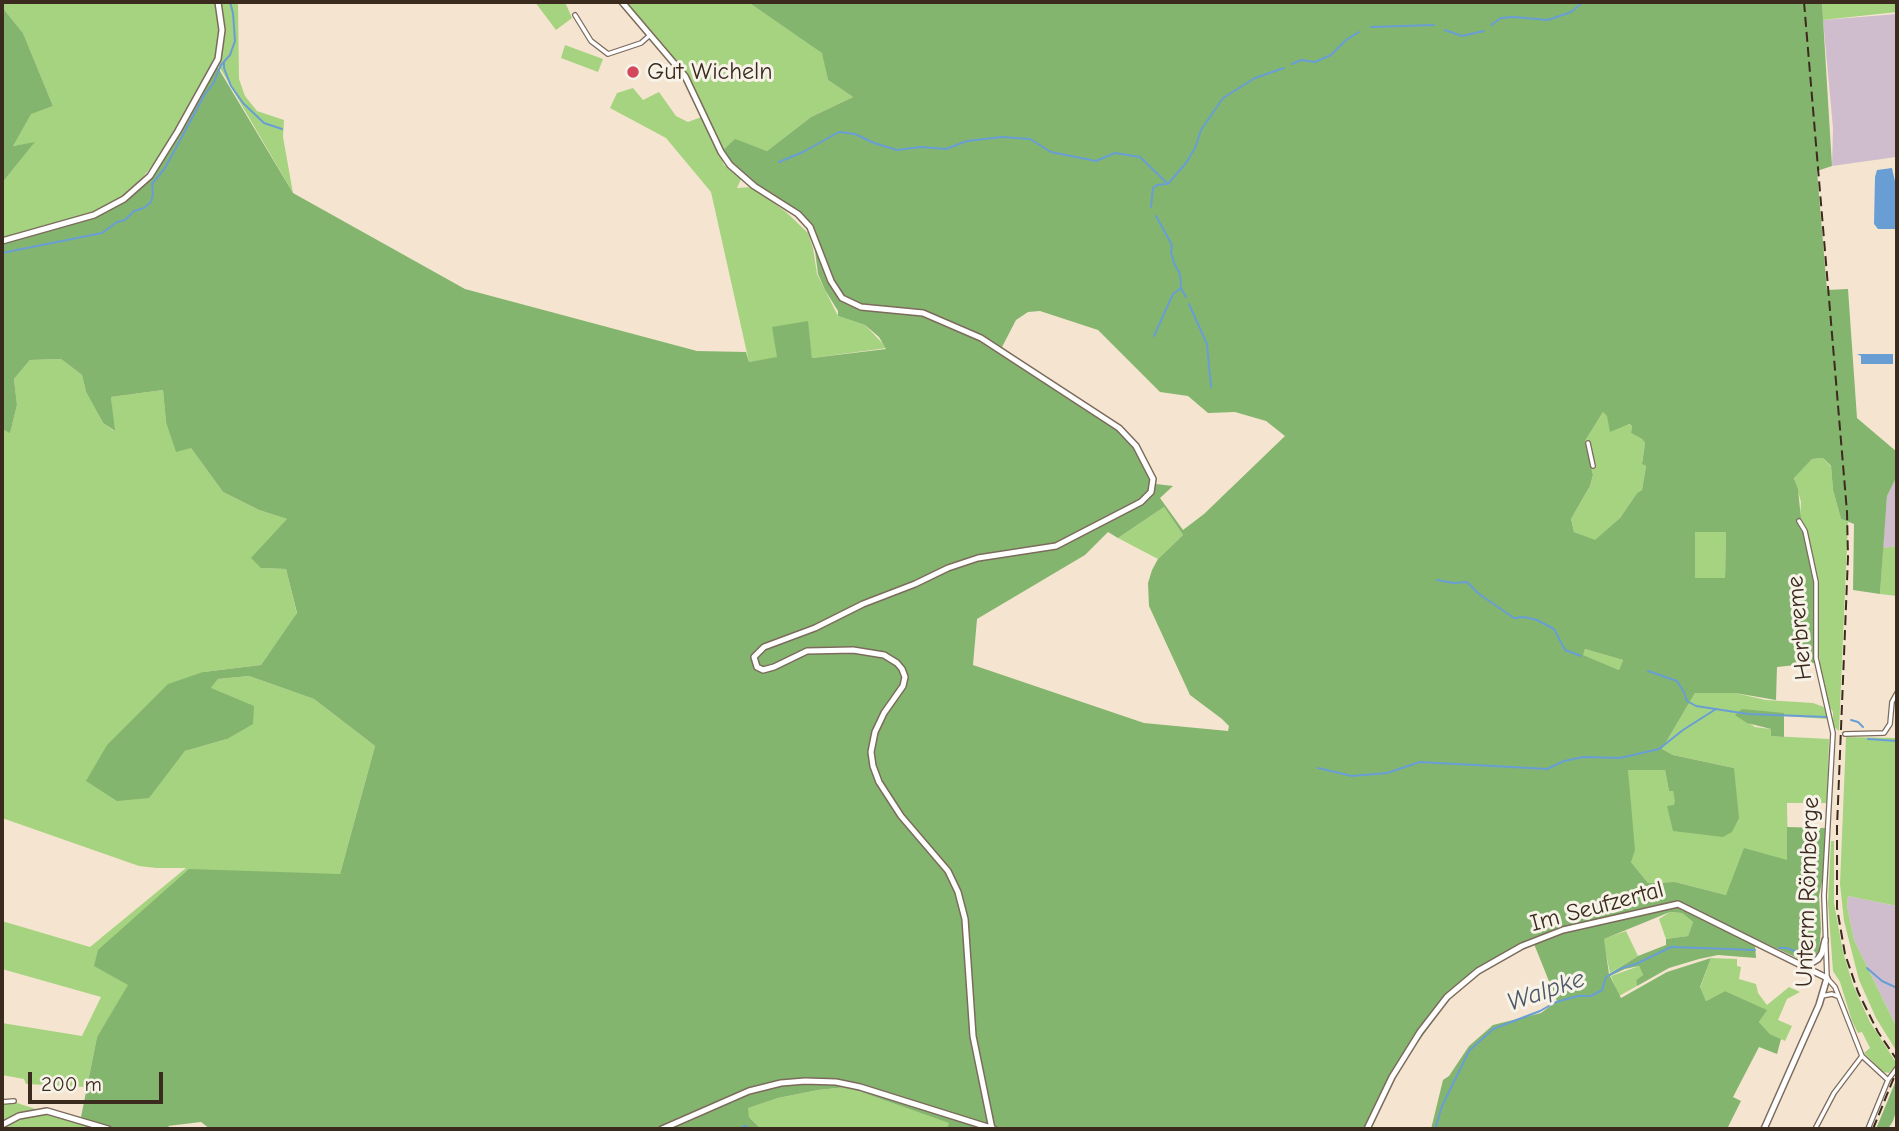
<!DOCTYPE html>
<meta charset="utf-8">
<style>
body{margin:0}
#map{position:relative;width:1899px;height:1131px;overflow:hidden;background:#f5e5d0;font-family:"Comic Neue",sans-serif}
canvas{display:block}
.frame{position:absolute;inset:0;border:4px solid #3b2a1e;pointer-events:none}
.scale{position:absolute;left:28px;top:1072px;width:135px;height:32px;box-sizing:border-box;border:4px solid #3b2a1e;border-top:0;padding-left:9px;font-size:21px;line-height:24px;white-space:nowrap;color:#3b2a1e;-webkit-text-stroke:5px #f7f3e8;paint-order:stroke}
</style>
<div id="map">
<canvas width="1899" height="1131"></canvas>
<div class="frame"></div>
<div class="scale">200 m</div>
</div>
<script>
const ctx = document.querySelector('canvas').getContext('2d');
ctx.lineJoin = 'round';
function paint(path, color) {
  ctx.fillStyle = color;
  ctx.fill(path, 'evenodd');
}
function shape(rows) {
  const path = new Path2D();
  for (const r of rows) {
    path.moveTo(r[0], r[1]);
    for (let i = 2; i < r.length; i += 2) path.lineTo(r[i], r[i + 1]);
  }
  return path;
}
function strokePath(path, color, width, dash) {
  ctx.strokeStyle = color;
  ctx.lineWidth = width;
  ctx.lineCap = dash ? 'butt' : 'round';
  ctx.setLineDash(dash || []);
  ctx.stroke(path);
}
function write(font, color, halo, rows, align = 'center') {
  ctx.font = font + ' "Comic Neue",sans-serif';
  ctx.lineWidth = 6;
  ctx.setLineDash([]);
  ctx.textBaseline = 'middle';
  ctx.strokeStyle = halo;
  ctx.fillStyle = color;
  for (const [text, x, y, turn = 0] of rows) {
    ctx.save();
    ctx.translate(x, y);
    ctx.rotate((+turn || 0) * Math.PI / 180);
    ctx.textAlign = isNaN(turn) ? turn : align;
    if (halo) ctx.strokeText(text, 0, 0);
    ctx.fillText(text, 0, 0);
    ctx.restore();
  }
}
paint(shape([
 [1897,14,1897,161,1896,157,1832,166,1833,128,1823,20],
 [1897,476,1897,546,1883,548,1887,496],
 [1848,896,1897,906,1897,1028,1854,940,1847,906]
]), '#cfbdce');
paint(shape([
 [2,2,238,2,239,79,245,96,257,111,284,120,283,137,293,193,220,68,213,64,159,158,130,192,109,205,77,219,2,238,2,183,34,143,12,146,31,113,53,106,23,33,2,7],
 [535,2,565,2,572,18,556,30],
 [626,2,748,2,823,53,828,80,853,97,811,117,767,151,735,140,722,151,688,77],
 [1822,2,1897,2,1897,12,1823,20],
 [565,45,603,59,598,72,561,58],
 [633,88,643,100,659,92,676,116,688,122,704,116,724,165,741,179,737,188,752,187,786,212,808,233,813,248,817,274,838,316,865,325,887,348,812,358,807,321,777,358,749,362,711,192,666,138,610,108,617,93],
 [61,359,82,375,86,392,103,423,114,431,111,397,163,390,166,422,191,448,223,492,259,510,287,519,261,568,286,569,297,614,261,665,203,672,148,798,185,751,227,739,211,688,218,679,249,676,314,699,375,746,340,874,95,966,129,985,97,1037,87,1087,26,1084,24,1079,2,1075,2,1023,82,1036,101,997,2,969,2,921,90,947,186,868,156,868,139,866,2,818,2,429,10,432,17,405,14,379,30,360],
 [1603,412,1632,426,1631,433,1642,439,1645,443,1642,463,1646,466,1642,490,1637,493,1620,518,1595,541,1574,532,1571,519,1590,486,1593,475,1585,441],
 [1823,458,1831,467,1833,490,1841,519,1848,522,1839,731,1833,726,1833,712,1829,706,1820,669,1818,637,1819,582,1807,529,1800,519,1801,502,1794,477,1812,459],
 [1164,507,1183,535,1158,559,1118,538],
 [1695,531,1726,532,1725,578,1695,578],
 [1897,546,1897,596,1880,594,1883,548],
 [1585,649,1623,660,1619,670,1582,655],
 [1695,693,1735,693,1766,700,1813,703,1824,707,1828,719,1784,716,1784,713,1736,714,1755,727,1771,729,1771,736,1829,739,1827,803,1787,803,1788,860,1726,895,1675,882,1648,883,1631,862,1628,770,1665,770,1669,791,1673,791,1676,801,1673,831,1734,768,1673,755,1662,749],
 [1846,737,1897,738,1897,906,1848,896,1847,906,1854,940,1897,1028,1897,1052,1876,1018,1859,980,1844,921,1840,884],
 [1831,841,1834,841,1834,903,1843,952,1853,985,1870,1022,1897,1064,1889,1073,1883,1072,1864,1053,1870,1048,1862,1032,1858,1033,1852,1021,1840,982,1833,971,1828,903],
 [1670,912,1682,913,1693,922,1688,936,1666,939,1659,919],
 [1626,931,1638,956,1610,973,1603,939],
 [1711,958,1737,959,1737,966,1741,967,1739,979,1756,984,1758,993,1767,1005,1789,987,1800,992,1787,999,1778,1020,1792,1026,1785,1041,1770,1034,1759,1022,1766,1010,1725,991,1706,1001,1700,988],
 [1639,966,1643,975,1636,980,1637,986,1619,996,1611,976],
 [847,1087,950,1123,947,1129,761,1129,749,1117,747,1108,778,1098,818,1090],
 [2,1102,14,1102,48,1113,81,1117,110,1129,2,1129]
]), '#a6d380');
paint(shape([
 [748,2,1822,2,1832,166,1817,171,1827,290,1848,289,1857,418,1897,452,1897,476,1887,496,1880,594,1853,590,1854,524,1841,519,1833,490,1831,466,1823,458,1812,459,1794,478,1798,489,1801,519,1815,591,1815,663,1777,667,1776,700,1735,693,1695,693,1662,749,1673,755,1734,768,1739,818,1732,832,1723,837,1673,831,1667,806,1674,805,1675,801,1673,791,1669,791,1665,770,1628,770,1635,850,1631,862,1648,883,1675,882,1726,895,1744,848,1787,860,1787,827,1825,828,1823,877,1819,896,1821,929,1819,952,1814,959,1806,962,1758,940,1755,945,1756,958,1718,955,1699,959,1669,968,1637,986,1636,980,1643,975,1639,966,1625,969,1610,976,1621,998,1667,972,1711,958,1700,987,1706,1001,1725,991,1767,1010,1759,1022,1770,1034,1781,1039,1777,1054,1759,1047,1733,1097,1741,1101,1727,1129,1431,1129,1443,1080,1449,1076,1469,1046,1493,1025,1541,1013,1557,1001,1534,944,1481,972,1449,999,1408,1056,1385,1094,1371,1129,947,1129,949,1123,847,1087,818,1090,778,1098,748,1108,749,1117,761,1129,210,1129,201,1122,168,1126,172,1129,110,1129,81,1117,97,1037,128,985,94,966,98,950,189,869,340,874,375,746,314,699,249,676,218,679,211,688,254,706,253,724,227,739,185,751,149,798,117,801,86,781,107,745,168,684,203,672,261,665,297,613,286,569,261,568,251,558,287,519,259,510,223,492,191,448,176,452,166,422,163,390,111,397,115,431,103,423,86,392,82,375,61,359,30,360,14,379,17,405,10,433,2,429,2,244,94,218,113,208,133,195,148,181,161,165,217,66,293,193,465,289,697,351,746,352,749,362,777,357,772,327,808,321,812,358,886,349,879,337,865,325,838,316,838,311,825,290,818,274,814,243,808,229,795,216,800,217,748,181,721,152,735,139,767,151,811,117,853,97,828,80,822,53],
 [1040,311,1098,330,1160,392,1188,396,1208,413,1235,412,1266,421,1285,436,1204,514,1183,530,1160,498,1173,486,1156,484,1147,461,1132,437,1122,428,1055,386,1002,347,1016,320,1028,312],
 [1603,412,1607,416,1610,432,1629,424,1632,426,1631,433,1642,439,1645,443,1642,464,1646,466,1642,490,1637,493,1620,518,1595,540,1574,532,1571,519,1590,486,1593,475,1585,441],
 [1164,507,1183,535,1158,559,1152,570,1148,583,1149,606,1190,695,1222,719,1229,726,1228,731,1144,723,973,665,977,619,1085,555,1108,532,1118,538],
 [1695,532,1726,532,1725,578,1695,578],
 [1585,649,1623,660,1619,670,1583,655],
 [1670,912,1682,913,1693,922,1688,936,1666,939,1666,945,1638,956,1609,974,1604,939],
 [2,7,23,33,53,106,31,114,13,146,35,142,2,183],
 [1742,709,1784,713,1784,737,1771,736,1771,729,1747,723,1735,715],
 [1897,1078,1897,1108,1893,1121,1888,1129,1876,1129]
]), '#84b56e');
paint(shape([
 [1892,168,1897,190,1897,229,1878,229,1874,224,1875,177,1877,170],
 [1857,354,1893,354,1893,364,1861,364,1861,356]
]), '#699ed5');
strokePath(shape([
 [1491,25,1501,18,1514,17,1548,20,1571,12,1583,2],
 [1371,27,1434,25],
 [1445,30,1462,36,1484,31],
 [224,63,224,68,231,86,243,103,264,123,282,129],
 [1292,64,1301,60,1315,62,1331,55,1346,40,1359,32],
 [779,162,803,152,839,132,855,134,874,143,897,150,921,147,946,149,967,141,1002,137,1030,139,1051,152,1096,161,1115,153,1140,157,1168,184,1186,163,1195,148,1201,130,1223,98,1255,78,1284,68],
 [1151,207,1153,188,1157,185,1166,184],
 [1156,216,1172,245,1171,252,1174,263,1180,274,1181,288,1186,297],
 [2,253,102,233,117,222,125,220,134,211,144,208,151,202,153,194,152,184,165,168,205,94,213,84,221,65,230,55,235,41,233,13,230,2],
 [1189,304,1207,344,1211,387],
 [1154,336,1173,294,1181,288],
 [1437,580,1453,583,1467,582,1479,594,1514,618,1524,617,1537,620,1554,629,1565,650,1581,656],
 [1648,671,1677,681,1685,694],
 [1685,696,1687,701,1696,706,1748,714,1827,717],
 [1851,720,1858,722,1863,727],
 [1868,739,1897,741],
 [1318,768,1352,776,1387,773,1420,762,1547,769,1564,761,1583,757,1620,758,1659,749,1683,730,1716,709],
 [1779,948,1786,948,1811,956],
 [1867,968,1882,981,1897,988],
 [739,1129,745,1126,750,1129],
 [1435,1129,1442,1106,1469,1051,1493,1029,1540,1011,1556,1002,1578,996,1591,996,1602,990,1606,977,1622,968,1636,964,1671,947,1755,950]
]), '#699ed5', 2);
const street = shape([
 [575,15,591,41,608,54,641,43,650,35],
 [1588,443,1593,466],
 [1799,521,1805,531,1816,582,1816,658,1833,733,1824,896,1827,978,1835,987,1862,1056,1834,1093,1815,1129],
 [1845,734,1884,733,1890,724,1892,702,1897,693],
 [1822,996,1832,994,1837,996],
 [1862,1056,1888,1080],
 [2,1102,14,1101],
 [1868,1129,1888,1080,1897,1068]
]);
const secondary = shape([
 [622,2,685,76,721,152,730,165,754,186,798,214,810,227,831,281,842,298,861,307,923,313,981,338,1119,428,1136,446,1153,479,1151,492,1141,502,1056,546,978,558,948,568,915,584,863,604,815,628,764,647,754,657,757,667,763,670,774,667,807,651,853,650,884,655,897,663,902,669,905,677,903,686,884,713,875,732,871,752,873,766,879,782,901,816,948,871,958,892,965,919,973,1036,992,1129],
 [2,241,94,215,124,199,150,176,178,131,218,59,222,30,218,2],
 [1805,967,1818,959,1822,953,1825,940],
 [2,1125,19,1116,47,1111,108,1129],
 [662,1129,749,1091,781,1083,805,1081,836,1082,860,1087,994,1129],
 [1367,1129,1392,1077,1420,1032,1447,997,1478,971,1522,946,1563,930,1678,904,1827,978,1819,1005,1764,1129]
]);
strokePath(street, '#7c6b5c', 6);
strokePath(secondary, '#7c6b5c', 8);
strokePath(street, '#fff', 3.5);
strokePath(secondary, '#fff', 5);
strokePath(shape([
 [1804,2,1847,512,1848,557,1837,827,1837,908,1845,954,1858,992,1878,1032,1897,1060],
 [1873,1129,1897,1070]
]), '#3b2a1e', 2, [10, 5]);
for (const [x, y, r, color] of [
 [633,72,7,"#d1495b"]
]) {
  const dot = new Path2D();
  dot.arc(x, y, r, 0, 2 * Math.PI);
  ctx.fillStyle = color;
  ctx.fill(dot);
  strokePath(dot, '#f7f3e8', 2.5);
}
write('24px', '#3b2a1e', '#f7f3e8', [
 ["Gut Wicheln",647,72]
], 'left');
write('24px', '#3b2a1e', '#f7f3e8', [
 ["Herbreme",1800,628,-95],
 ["Unterm Römberge",1808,892,-88],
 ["Im Seufzertal",1597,907,-15]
]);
write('italic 26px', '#4d5867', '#f7f3e8', [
 ["Walpke",1546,991,-19]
]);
</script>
